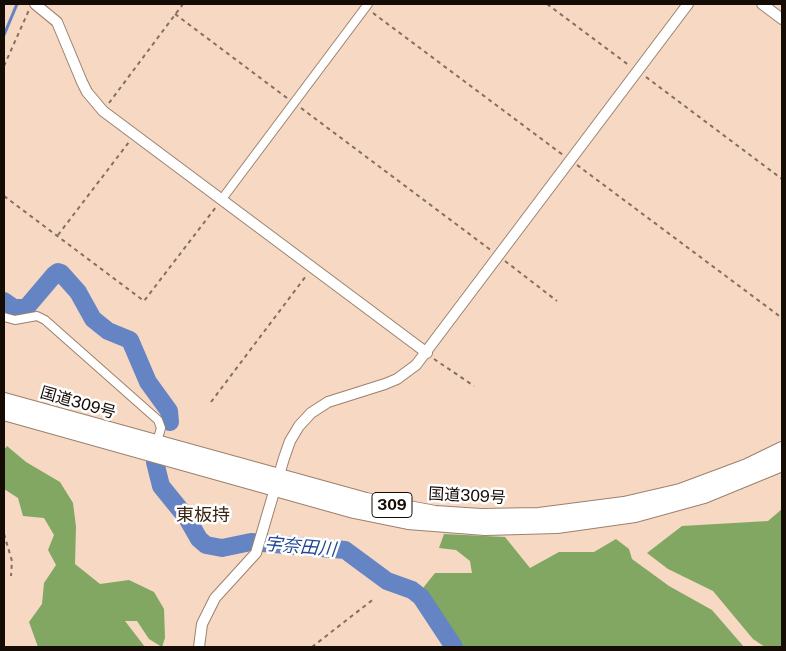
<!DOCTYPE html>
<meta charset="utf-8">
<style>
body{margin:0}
#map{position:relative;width:786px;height:651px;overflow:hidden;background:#f6d8c3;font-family:"Public Sans",sans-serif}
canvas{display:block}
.frame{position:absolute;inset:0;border:5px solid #160c06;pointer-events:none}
</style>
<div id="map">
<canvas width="786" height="651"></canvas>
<div class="frame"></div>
</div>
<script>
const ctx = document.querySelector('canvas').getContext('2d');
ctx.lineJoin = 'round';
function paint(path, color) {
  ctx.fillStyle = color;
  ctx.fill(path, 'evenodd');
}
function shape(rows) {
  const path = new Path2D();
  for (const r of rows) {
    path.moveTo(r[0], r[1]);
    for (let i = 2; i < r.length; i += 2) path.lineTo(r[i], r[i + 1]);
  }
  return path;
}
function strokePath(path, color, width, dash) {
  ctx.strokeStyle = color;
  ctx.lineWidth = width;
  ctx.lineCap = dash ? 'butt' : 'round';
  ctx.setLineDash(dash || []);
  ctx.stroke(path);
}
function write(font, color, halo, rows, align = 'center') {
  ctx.font = font + ' "Public Sans","Noto Sans JP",sans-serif';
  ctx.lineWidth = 5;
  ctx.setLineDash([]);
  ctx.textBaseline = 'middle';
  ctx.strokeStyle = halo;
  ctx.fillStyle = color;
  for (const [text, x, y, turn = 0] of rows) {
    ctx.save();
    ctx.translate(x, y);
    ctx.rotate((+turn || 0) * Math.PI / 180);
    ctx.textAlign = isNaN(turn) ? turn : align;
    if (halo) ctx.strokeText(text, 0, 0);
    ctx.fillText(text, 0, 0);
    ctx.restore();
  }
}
paint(shape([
 [7,446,26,462,60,482,73,503,76,527,75,564,100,584,129,580,154,592,164,609,165,638,162,647,149,639,137,621,125,621,145,647,38,647,29,622,42,604,44,583,56,565,48,550,54,535,44,518,23,516,18,498,4,489,4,450],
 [782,509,782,647,765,647,753,639,713,591,668,569,647,553,682,526,768,521],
 [444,534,505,537,530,568,559,552,594,552,616,539,629,549,632,559,669,586,712,610,744,647,453,647,434,618,415,598,435,573,472,573,470,561,456,550,439,548]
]), '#81a763');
strokePath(shape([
 [4,35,17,4]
]), '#6584c4', 3);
strokePath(shape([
 [4,301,14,308,26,308,54,275,58,272,61,273,78,292,93,319,108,331,130,340,148,382,169,411,170,422],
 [155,462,161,486,187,518,199,539,206,545,222,548,251,542,345,550,387,581,412,590,421,597,454,647]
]), '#6584c4', 18);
const street = shape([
 [222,199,368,4],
 [4,317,15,320,37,316,45,320,158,420,161,428,156,445]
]);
const secondary = shape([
 [35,4,57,22,82,82,87,92,103,111,427,353],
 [762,4,782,19],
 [199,647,202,624,215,598,256,553,284,458,290,441,299,426,311,413,328,402,385,384,397,379,416,365,688,4]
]);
const highway = shape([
 [4,400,366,500,435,513,481,516,539,515,624,504,680,491,747,466,782,449],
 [4,413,354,511,408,522,485,528,557,526,635,515,704,496,782,464]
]);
strokePath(street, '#9c816e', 10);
strokePath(secondary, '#9c816e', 12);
strokePath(highway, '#9c816e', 16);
strokePath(shape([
 [547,4,630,66],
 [373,13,563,155],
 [175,14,287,98],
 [4,66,29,10],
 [646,77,782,179],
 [109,103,183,4],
 [301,108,492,251],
 [577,165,782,318],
 [4,196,144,301,216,207],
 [58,235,129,142],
 [505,261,557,301],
 [434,359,474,386],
 [211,402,306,276],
 [4,534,12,561,11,576],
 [312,647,375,598]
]), '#847063', 2, [4, 4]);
strokePath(street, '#fff', 8);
strokePath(secondary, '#fff', 10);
strokePath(highway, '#fff', 14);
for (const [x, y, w] of [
 [392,505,40]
]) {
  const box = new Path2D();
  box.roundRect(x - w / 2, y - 12.5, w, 25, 4);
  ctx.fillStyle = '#fff';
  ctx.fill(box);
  strokePath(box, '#160c06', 1);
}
write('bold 15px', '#160c06', null, [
 ["309",392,505]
]);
write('16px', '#160c06', '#fff', [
 ["国道309号",78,403,16],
 ["国道309号",467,496,3]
]);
write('18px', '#3a2413', '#fff', [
 ["東板持",203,515]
]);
write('italic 18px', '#244794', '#fff', [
 ["宇奈田川",300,547,5]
]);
</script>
